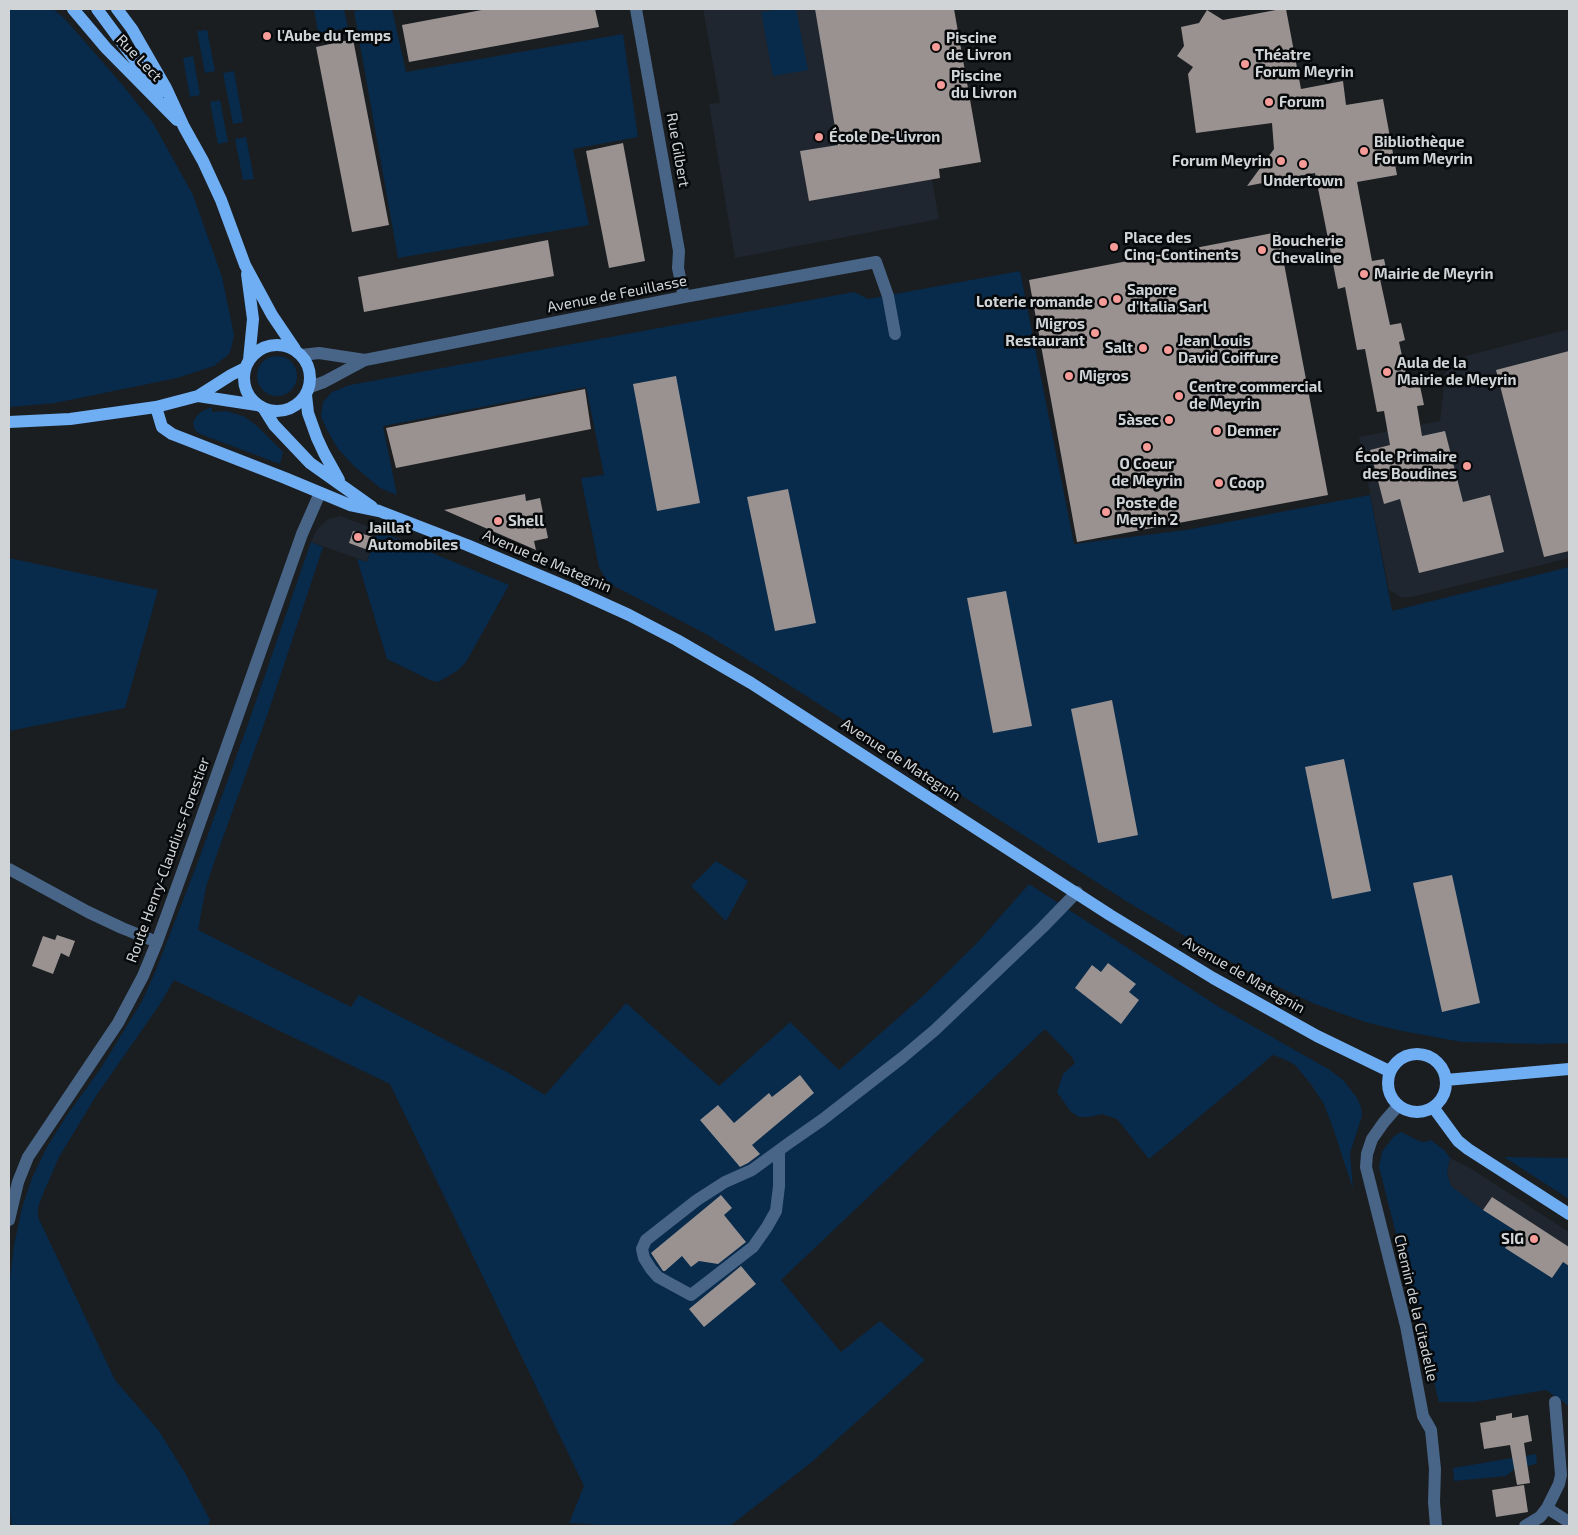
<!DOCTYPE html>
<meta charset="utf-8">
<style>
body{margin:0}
#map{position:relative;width:1578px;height:1535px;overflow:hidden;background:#1a1e21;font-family:"Exo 2",sans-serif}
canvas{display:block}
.frame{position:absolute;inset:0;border:10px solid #d1d4d7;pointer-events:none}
</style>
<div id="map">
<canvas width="1578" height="1535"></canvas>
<div class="frame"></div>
</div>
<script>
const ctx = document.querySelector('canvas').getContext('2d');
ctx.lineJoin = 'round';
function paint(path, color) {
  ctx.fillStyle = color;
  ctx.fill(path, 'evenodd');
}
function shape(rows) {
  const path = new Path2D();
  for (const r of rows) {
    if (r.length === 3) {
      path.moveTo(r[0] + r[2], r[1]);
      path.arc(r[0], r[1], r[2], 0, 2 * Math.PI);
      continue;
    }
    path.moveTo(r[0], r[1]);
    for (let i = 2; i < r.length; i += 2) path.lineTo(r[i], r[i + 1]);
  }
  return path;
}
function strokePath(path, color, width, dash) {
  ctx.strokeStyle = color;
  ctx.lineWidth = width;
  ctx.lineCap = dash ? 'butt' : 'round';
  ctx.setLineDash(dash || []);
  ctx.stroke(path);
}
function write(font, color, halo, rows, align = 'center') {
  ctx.font = font + ' "Exo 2",sans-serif';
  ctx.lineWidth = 5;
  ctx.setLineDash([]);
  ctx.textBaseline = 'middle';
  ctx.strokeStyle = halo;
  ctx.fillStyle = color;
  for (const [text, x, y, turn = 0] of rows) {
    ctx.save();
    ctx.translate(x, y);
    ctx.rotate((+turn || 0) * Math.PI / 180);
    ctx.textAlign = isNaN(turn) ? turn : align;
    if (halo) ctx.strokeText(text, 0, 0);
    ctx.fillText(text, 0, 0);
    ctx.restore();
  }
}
paint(shape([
 [703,9,901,9,939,219,735,258,709,104,720,103],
 [1569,329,1569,558,1412,597,1401,597,1389,590,1359,437,1440,421,1447,361],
 [341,516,377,530,367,562,311,542,317,530,328,519],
 [1450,1158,1470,1168,1569,1232,1569,1266,1563,1262,1552,1279,1505,1248,1483,1210,1452,1187,1449,1181,1447,1171]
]), '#1f262f');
paint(shape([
 [9,9,53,9,64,18,120,82,153,123,193,195,222,277,234,335,231,349,228,355,214,366,177,378,55,403,9,407],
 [314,9,344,9,348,28,318,33],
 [366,9,392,9,406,72,623,34,638,137,573,149,589,225,398,258,354,11],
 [783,9,796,9,808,70,773,76,761,12],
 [207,30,215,71,205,73,197,31],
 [193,56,200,95,190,97,183,58],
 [234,71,243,122,233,124,223,73],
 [220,100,228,142,218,144,210,102],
 [246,137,254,179,243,180,235,139],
 [1020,271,1074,544,1186,530,1370,495,1392,611,1569,567,1569,1043,1541,1044,1462,1042,1402,1031,1365,1022,1315,1004,1264,980,1195,942,1126,901,786,683,706,634,616,587,606,580,599,567,581,478,604,475,586,387,383,426,397,495,380,488,354,466,338,449,326,428,321,416,323,402,332,392,350,385,854,292,868,299],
 [277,376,20],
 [212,407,212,412,226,411,236,414,245,417,257,426,283,452,280,464,200,434,195,430,193,423,195,418,202,411],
 [377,530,509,585,466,662,457,671,438,682,430,680,387,659,357,559,367,562],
 [311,542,323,547,268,713,217,854,206,887,198,930,351,1007,359,995,507,1072,545,1095,626,1003,719,1086,790,1022,839,1070,924,995,977,943,1029,884,1219,1007,1330,1070,1344,1081,1357,1098,1361,1107,1362,1116,1350,1153,1353,1189,1334,1131,1324,1104,1310,1083,1295,1065,1286,1060,1273,1055,1149,1159,1117,1119,1102,1114,1089,1117,1079,1117,1071,1112,1057,1092,1063,1074,1075,1063,1072,1057,1045,1029,781,1280,841,1352,880,1321,925,1360,813,1461,730,1526,617,1526,569,1523,584,1486,390,1084,174,980,160,1004,96,1096,59,1157,43,1194,38,1207,38,1217,115,1380,159,1431,185,1473,210,1520,208,1526,12,1526,9,1506,9,1287,14,1245,22,1208,32,1178,47,1147,67,1115,101,1068,142,1001,156,970,199,859,247,727],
 [9,558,158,590,125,708,9,731],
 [716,861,748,881,726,921,691,886],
 [1401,1132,1419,1141,1424,1142,1431,1140,1445,1151,1450,1158,1447,1171,1449,1181,1452,1187,1483,1210,1516,1231,1506,1248,1552,1278,1563,1262,1569,1266,1569,1406,1546,1390,1474,1402,1439,1402,1379,1167,1382,1152,1393,1137],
 [1504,1157,1569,1158,1569,1199],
 [1536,1454,1537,1463,1528,1466,1514,1469,1506,1476,1454,1481,1453,1468]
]), '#082a4b');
paint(shape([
 [487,9,595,9,599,27,409,62,402,25],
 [815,9,954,9,981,162,939,169,940,178,809,201,800,151,838,145],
 [1281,9,1286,9,1301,89,1343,81,1346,105,1383,99,1397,175,1357,182,1372,261,1384,259,1388,277,1380,279,1390,325,1401,323,1405,340,1399,342,1409,388,1420,386,1424,405,1417,406,1422,436,1445,431,1463,502,1490,495,1504,552,1419,573,1400,499,1384,504,1370,450,1390,445,1384,411,1377,412,1365,349,1357,350,1345,287,1338,289,1315,173,1247,186,1274,149,1272,123,1196,133,1188,74,1193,67,1177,56,1184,46,1181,27,1199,23,1207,10,1223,20],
 [353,39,389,225,352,232,316,47],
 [623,143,645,261,609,268,586,151],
 [1278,232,1328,495,1077,542,1029,280],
 [548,240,554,276,364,312,358,277],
 [1569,351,1569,551,1544,557,1496,370],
 [676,376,700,503,657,511,633,384],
 [585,389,591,429,396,468,386,428],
 [788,489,816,623,775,631,747,497],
 [525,494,526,501,540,498,548,538,534,541,536,550,444,510],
 [353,531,373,537,368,550,349,543],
 [1006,591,1032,726,993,733,967,598],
 [1112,700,1138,835,1098,843,1071,709],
 [1344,759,1371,891,1332,899,1305,767],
 [1452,875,1480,1003,1442,1012,1413,883],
 [57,935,75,941,69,957,61,953,53,974,32,966,43,936,55,940],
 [1108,963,1136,984,1129,992,1139,1000,1121,1024,1075,988,1092,965,1101,972],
 [800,1075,814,1093,752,1145,760,1154,748,1163,740,1167,700,1120,718,1105,734,1123,769,1093,772,1097],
 [721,1195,732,1208,724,1215,746,1242,718,1264,699,1261,691,1267,682,1256,665,1271,663,1271,651,1253],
 [1492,1197,1569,1247,1569,1266,1563,1262,1552,1278,1505,1248,1516,1231,1483,1210],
 [741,1266,756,1284,704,1327,689,1309],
 [1512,1413,1512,1418,1528,1415,1532,1441,1524,1443,1530,1483,1517,1485,1510,1445,1484,1449,1480,1423,1496,1420,1496,1416],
 [1524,1485,1528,1512,1496,1517,1492,1490]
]), '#999291');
strokePath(shape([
 [636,9,679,251,678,268,684,297],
 [302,355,319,353,365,360],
 [310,387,324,382,365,360,684,297,876,262,888,296,895,334],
 [9,869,88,912,122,928,157,942],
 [1398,1106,1384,1122,1372,1139,1367,1154,1366,1167,1406,1326,1423,1416,1431,1430,1435,1469,1434,1502,1436,1526],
 [779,1151,779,1186,776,1211,767,1227,753,1247,691,1295,658,1277,651,1269,644,1258,642,1249,646,1240,697,1200,725,1182,752,1170,789,1143,822,1120,903,1057,935,1030,1042,928,1077,892],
 [9,1220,18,1182,28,1157,118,1023,143,976,157,942,187,859,302,534,320,493],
 [1547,1508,1569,1522],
 [1525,1526,1540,1517,1547,1508,1559,1484,1561,1475,1555,1402]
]), '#486587', 12);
strokePath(shape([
 [73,9,106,48,177,120],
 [97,9,159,93],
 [117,9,132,29,166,88,184,127,203,161,221,200,245,265,272,315,295,349],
 [247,274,253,319,249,360],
 [277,378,33],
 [306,395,308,413,317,438,324,453,339,480],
 [198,396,257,405],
 [156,407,162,427,172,434,285,478,350,505,379,511,467,545,574,590,629,615,677,640,751,683,1110,915,1213,978,1317,1036,1389,1071],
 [264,409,274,425,310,463,372,507],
 [9,422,70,419,156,407,198,396,231,375,245,368],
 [1417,1083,29],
 [1446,1080,1569,1069],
 [1433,1107,1458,1141,1468,1149,1569,1214]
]), '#70aef4', 12);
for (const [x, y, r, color] of [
 [267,36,5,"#f59b98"],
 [936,47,5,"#f59b98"],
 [1245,64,5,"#f59b98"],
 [941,85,5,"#f59b98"],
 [1269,102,5,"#f59b98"],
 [819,137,5,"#f59b98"],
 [1364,151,5,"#f59b98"],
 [1281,161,5,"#f59b98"],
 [1303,164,5,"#f59b98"],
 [1114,247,5,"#f59b98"],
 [1262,250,5,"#f59b98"],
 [1364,274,5,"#f59b98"],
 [1117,299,5,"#f59b98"],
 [1103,302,5,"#f59b98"],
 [1095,333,5,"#f59b98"],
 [1143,348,5,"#f59b98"],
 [1168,350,5,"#f59b98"],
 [1387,372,5,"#f59b98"],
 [1069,376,5,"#f59b98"],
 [1179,396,5,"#f59b98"],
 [1169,420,5,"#f59b98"],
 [1217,431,5,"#f59b98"],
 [1147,447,5,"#f59b98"],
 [1467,466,5,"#f59b98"],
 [1219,483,5,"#f59b98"],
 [1106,512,5,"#f59b98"],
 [498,521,5,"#f59b98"],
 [358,537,5,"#f59b98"],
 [1534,1239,5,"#f59b98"]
]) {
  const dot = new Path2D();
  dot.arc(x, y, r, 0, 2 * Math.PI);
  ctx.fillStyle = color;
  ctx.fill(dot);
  strokePath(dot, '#060809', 2);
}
write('bold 15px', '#d1d4d7', '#060809', [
 ["l'Aube du Temps",277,36],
 ["Piscine",946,38],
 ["de Livron",946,55],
 ["Théatre",1255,55],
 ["Forum Meyrin",1255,72],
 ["Piscine",951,76],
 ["du Livron",951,93],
 ["Forum",1279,102],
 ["École De-Livron",829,137],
 ["Bibliothèque",1374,142],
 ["Forum Meyrin",1374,159],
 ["Forum Meyrin",1271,161,"right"],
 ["Undertown",1303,181,"center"],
 ["Place des",1124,238],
 ["Cinq-Continents",1124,255],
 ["Boucherie",1272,241],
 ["Chevaline",1272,258],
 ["Mairie de Meyrin",1374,274],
 ["Sapore",1127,290],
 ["d'Italia Sarl",1127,307],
 ["Loterie romande",1093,302,"right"],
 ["Migros",1085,324,"right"],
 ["Restaurant",1085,341,"right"],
 ["Jean Louis",1178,341],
 ["David Coiffure",1178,358],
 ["Salt",1133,348,"right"],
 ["Aula de la",1397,363],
 ["Mairie de Meyrin",1397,380],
 ["Migros",1079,376],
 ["Centre commercial",1189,387],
 ["de Meyrin",1189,404],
 ["5àsec",1159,420,"right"],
 ["Denner",1227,431],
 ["École Primaire",1457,457,"right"],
 ["des Boudines",1457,474,"right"],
 ["O Coeur",1147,464,"center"],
 ["de Meyrin",1147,481,"center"],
 ["Coop",1229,483],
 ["Poste de",1116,503],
 ["Meyrin 2",1116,520],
 ["Shell",508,521],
 ["Jaillat",368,528],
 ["Automobiles",368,545],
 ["SIG",1524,1239,"right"]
], 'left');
write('15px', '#d1d4d7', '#060809', [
 ["Rue Lect",139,58,46],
 ["Rue Gilbert",678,150,80],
 ["Avenue de Feuillasse",617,294,-11],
 ["Avenue de Mategnin",547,561,23],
 ["Avenue de Mategnin",901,760,33],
 ["Route Henry-Claudius-Forestier",168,860,-70],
 ["Avenue de Mategnin",1244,975,30],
 ["Chemin de la Citadelle",1416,1308,77]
]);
</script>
